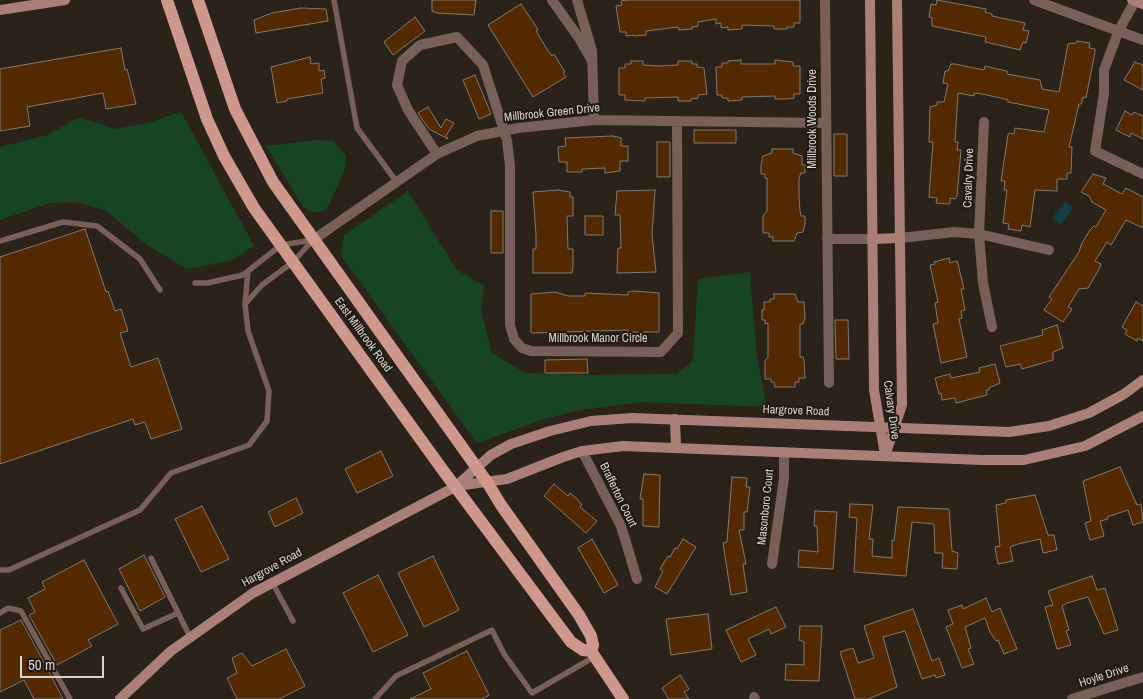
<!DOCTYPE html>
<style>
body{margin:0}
#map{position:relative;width:1143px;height:699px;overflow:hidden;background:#2b231a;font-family:"Archivo Narrow",sans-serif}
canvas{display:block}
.scale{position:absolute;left:20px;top:656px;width:84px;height:22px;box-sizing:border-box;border:2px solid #d9d3ce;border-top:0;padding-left:6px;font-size:15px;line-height:18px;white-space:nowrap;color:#d9d3ce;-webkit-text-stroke:4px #211a11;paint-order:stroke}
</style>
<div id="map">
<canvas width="1143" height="699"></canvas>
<div class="scale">50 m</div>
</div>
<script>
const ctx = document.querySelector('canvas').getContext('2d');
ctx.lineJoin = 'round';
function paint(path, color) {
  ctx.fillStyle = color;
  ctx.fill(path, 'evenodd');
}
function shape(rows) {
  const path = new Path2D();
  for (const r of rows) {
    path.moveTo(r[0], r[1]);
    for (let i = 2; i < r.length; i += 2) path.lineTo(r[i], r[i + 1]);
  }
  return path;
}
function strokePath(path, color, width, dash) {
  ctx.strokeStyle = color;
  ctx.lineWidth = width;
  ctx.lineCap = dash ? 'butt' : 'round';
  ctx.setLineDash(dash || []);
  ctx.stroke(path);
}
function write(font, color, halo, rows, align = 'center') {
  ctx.font = font + ' "Archivo Narrow",sans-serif';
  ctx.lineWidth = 4;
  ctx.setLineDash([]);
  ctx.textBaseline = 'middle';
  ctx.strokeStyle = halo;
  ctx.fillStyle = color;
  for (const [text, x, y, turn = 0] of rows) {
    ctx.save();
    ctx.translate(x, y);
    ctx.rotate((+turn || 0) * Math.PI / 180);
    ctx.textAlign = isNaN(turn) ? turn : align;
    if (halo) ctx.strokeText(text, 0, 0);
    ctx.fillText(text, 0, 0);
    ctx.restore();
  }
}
paint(shape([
 [181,112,254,246,230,261,187,269,147,245,105,210,75,202,50,203,0,220,0,147,48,135,77,118,95,122,115,129,148,123],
 [317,140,333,141,346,155,345,169,327,209,317,213,304,208,266,146],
 [408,191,456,269,484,286,481,310,492,353,525,373,591,375,677,374,693,360,698,279,750,272,757,358,767,407,641,402,581,410,547,418,477,443,341,256,344,235]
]), '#174523');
paint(shape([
 [1065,202,1073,208,1061,225,1052,218]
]), '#143e46');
const building = shape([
 [432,0,476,0,474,15,437,13,432,11,432,0],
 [800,0,800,23,794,23,794,27,787,27,787,29,774,29,774,26,742,25,742,29,728,30,728,27,721,28,721,23,716,24,716,19,698,22,698,26,692,27,692,29,679,30,678,27,646,31,646,35,634,36,634,35,626,36,626,32,620,32,616,6,622,5,621,1,627,0,800,0],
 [937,0,986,9,985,12,992,14,992,16,1025,23,1023,30,1029,31,1026,43,1023,42,1020,50,1016,49,985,42,986,37,932,26,932,18,929,17,931,4,936,5,937,0],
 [521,4,535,25,538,30,536,31,548,51,552,56,554,54,565,72,563,73,566,77,533,97,488,25,521,4],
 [301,8,326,9,328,21,256,33,254,20,272,13,301,8],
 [415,17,425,31,393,55,384,42,415,17],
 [1077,41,1090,43,1089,48,1095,49,1095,52,1086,98,1083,97,1081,104,1079,104,1069,147,1072,147,1071,173,1067,173,1067,179,1057,179,1057,191,1035,190,1030,227,1022,225,1021,231,1008,229,1009,224,1003,223,1007,190,1004,190,1005,181,1001,181,1008,135,1009,133,1014,134,1015,128,1044,132,1049,110,1008,102,1008,100,1001,98,982,94,974,93,974,96,958,93,955,142,958,142,957,150,961,150,957,196,955,199,950,198,950,204,936,203,937,198,929,197,933,142,929,142,930,107,937,105,937,102,944,102,948,84,943,83,945,71,948,71,951,64,955,64,984,70,985,66,993,68,1007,71,1007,74,1040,80,1042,89,1059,92,1068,44,1076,43,1077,41],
 [121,48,125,70,127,69,136,104,106,109,103,93,27,107,30,126,0,131,0,69,121,48],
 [310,57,311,64,319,63,319,71,324,70,325,78,321,79,323,93,287,99,287,101,277,103,271,67,310,57],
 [741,60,741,64,775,64,775,60,793,62,793,66,800,66,800,94,794,94,794,98,786,99,775,99,775,96,742,97,742,100,728,101,728,98,722,98,722,95,717,95,716,67,722,67,722,63,728,63,728,61,741,60],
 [631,61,643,61,643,65,658,66,678,65,678,61,692,61,692,64,697,64,697,67,704,68,707,94,698,95,698,98,691,99,691,101,678,101,678,97,645,98,645,101,625,100,625,95,619,95,619,68,625,68,625,64,631,64,631,61],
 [1135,62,1143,65,1143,90,1124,80,1135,62],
 [475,75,491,114,479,119,463,80,475,75],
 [428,107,441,128,446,119,454,123,446,136,448,139,429,129,418,113,428,107],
 [1125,111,1132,115,1134,112,1143,116,1143,139,1131,133,1130,137,1116,130,1125,111],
 [694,130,736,130,736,143,694,143,694,130],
 [834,134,847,134,847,176,834,176,834,134],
 [613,136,621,138,621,146,628,146,628,161,620,161,620,171,605,173,605,168,582,169,582,172,567,172,567,162,559,162,558,147,566,146,565,138,613,136],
 [657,142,670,142,670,177,657,177,657,142],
 [772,149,793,149,793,153,802,156,802,165,805,165,805,173,801,173,799,178,799,198,800,211,801,216,805,216,805,224,803,232,797,233,794,241,773,241,773,237,769,237,769,233,763,233,763,216,767,211,767,178,765,178,765,174,761,174,761,165,763,156,772,153,772,149],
 [1093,174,1106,178,1103,184,1122,194,1126,188,1143,197,1143,228,1126,220,1111,245,1107,242,1095,261,1101,264,1099,269,1088,288,1079,289,1068,307,1072,309,1063,322,1044,310,1052,299,1049,297,1079,252,1082,243,1090,230,1094,226,1096,227,1106,210,1092,202,1089,196,1081,192,1093,174],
 [558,190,570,192,570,197,573,197,573,216,567,216,568,249,573,249,573,267,572,273,533,273,533,249,536,249,536,235,533,192,558,190],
 [655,190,652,235,656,272,617,273,618,248,621,248,620,215,615,215,617,191,655,190],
 [491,211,503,211,503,253,491,253,491,211],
 [585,216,603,216,603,235,585,235,585,216],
 [85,229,106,292,108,291,115,311,121,309,128,331,120,333,131,367,158,358,182,429,151,439,145,422,135,425,133,419,0,464,0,257,85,229],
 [949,258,950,263,957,261,958,264,964,289,961,289,965,310,961,311,962,318,959,319,967,357,941,363,933,324,938,323,935,303,938,302,930,265,935,264,934,262,949,258],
 [634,291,659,293,659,332,628,332,628,330,531,333,531,294,555,292,568,296,585,296,585,293,628,295,628,292,634,291],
 [774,294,795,294,798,302,804,302,805,318,803,324,800,324,800,357,803,357,804,361,805,378,799,378,799,382,795,382,795,387,775,387,774,382,771,382,771,379,765,379,765,361,768,357,768,323,765,324,765,320,762,320,762,310,764,310,764,302,770,302,770,299,774,299,774,294],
 [1136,302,1143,306,1143,341,1138,338,1137,341,1125,334,1127,330,1122,327,1136,302],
 [835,320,848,320,849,359,836,359,835,320],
 [1057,325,1063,348,1053,352,1053,360,1022,369,1020,364,1006,367,1000,346,1043,335,1042,330,1057,325],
 [587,359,588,373,545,373,545,360,587,359],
 [995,364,1000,383,989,388,989,390,986,390,987,395,956,403,955,398,942,400,941,393,939,394,935,378,950,374,951,378,980,372,979,368,995,364],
 [381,451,393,476,357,493,345,469,381,451],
 [1120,467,1137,505,1141,504,1143,522,1133,525,1128,510,1107,517,1108,519,1100,521,1104,536,1090,540,1085,523,1091,521,1083,481,1120,467],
 [644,474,660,475,659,527,643,526,643,499,640,499,644,474],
 [732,477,747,478,746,487,750,487,747,512,744,512,744,530,739,530,746,564,743,564,744,572,747,592,731,595,723,543,727,542,732,477],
 [554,484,568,496,570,493,576,498,582,505,580,507,597,521,586,533,544,496,554,484],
 [1035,495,1048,535,1054,535,1057,550,1043,553,1040,539,1018,544,1010,547,1013,561,998,564,995,547,1000,546,996,505,1006,503,1006,500,1035,495],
 [296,498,303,513,275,527,268,512,296,498],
 [850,504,873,505,869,539,873,539,872,556,892,558,892,540,894,541,898,507,949,509,952,551,958,553,957,569,942,568,943,553,935,553,934,524,912,522,906,576,854,572,857,518,849,517,850,504],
 [202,506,229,559,201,572,175,519,202,506],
 [815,511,837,512,833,569,798,567,799,550,818,552,817,526,814,526,815,511],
 [592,539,618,585,604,593,578,548,592,539],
 [683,539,696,547,667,594,655,587,663,571,660,569,668,556,670,557,675,548,677,549,683,539],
 [144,555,165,597,140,611,119,569,144,555],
 [433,556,459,610,424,627,398,573,433,556],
 [84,560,118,624,88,640,92,646,57,665,29,615,35,612,28,598,45,589,42,582,84,560],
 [378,575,408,635,373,652,343,593,378,575],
 [1092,576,1097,590,1105,588,1118,630,1104,634,1088,597,1067,603,1062,606,1069,630,1066,631,1071,645,1057,649,1045,607,1053,605,1048,591,1092,576],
 [986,598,992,612,1000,608,1017,649,1004,654,998,640,996,641,990,632,985,618,965,627,971,648,968,649,974,664,962,668,946,627,953,624,948,610,962,605,963,609,986,598],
 [776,607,786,627,771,634,769,629,748,639,756,655,741,662,726,630,776,607],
 [913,609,932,661,939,658,945,675,936,678,935,675,922,679,905,631,883,637,897,687,868,699,855,699,840,652,853,648,858,663,874,658,864,626,913,609],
 [708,614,712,649,671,655,666,619,708,614],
 [21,620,48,670,63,699,34,699,24,680,0,692,0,630,21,620],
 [800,626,822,626,819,681,785,680,786,664,804,665,804,642,799,640,800,626],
 [286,649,305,686,279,699,237,699,227,678,237,673,232,658,242,653,252,666,286,649],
 [467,651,489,695,482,699,410,699,431,689,423,673,467,651],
 [680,675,689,689,684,692,689,699,669,699,662,688,680,675]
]);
paint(building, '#522900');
strokePath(building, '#83786f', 1);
strokePath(shape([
 [334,0,357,128,396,181],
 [0,241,63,222,97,226,140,259,160,290],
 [195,283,207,283,243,275,281,245,313,240],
 [245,304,262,285,293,262,313,240],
 [151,558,190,637],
 [0,570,9,570,140,510,171,473,249,445,267,421,269,391,248,331,245,304,248,271],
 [272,582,293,621],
 [121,588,143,629,178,613],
 [0,613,8,608,21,611,70,699],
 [375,699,396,676,492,630,504,654,532,693,594,657]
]), '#795f5a', 5.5);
strokePath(shape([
 [552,0,579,38,591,59],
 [577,0,592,51,594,120],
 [825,0,829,383],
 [1034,0,1143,40],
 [1135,1,1119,30,1104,70,1104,93,1095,151,1143,174],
 [984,122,979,234,1049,250],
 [437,154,408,110,397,85,402,61,420,45,457,37,483,65,507,140,510,166,510,325,514,339,522,348,531,351,661,352,678,333,677,123],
 [900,238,954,232,979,234,983,283,992,327],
 [827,239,873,239],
 [313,240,437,154,477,136,518,128,594,120,825,123],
 [582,451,621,526,637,579],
 [772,564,784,478,784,452],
 [754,697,755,699],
 [1072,699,1143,677]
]), '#795f5a', 10);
strokePath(shape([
 [870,0,874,390,885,455],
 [1132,0,1143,4],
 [0,10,65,0],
 [873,239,900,238],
 [675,419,676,447],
 [885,456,902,405,897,0],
 [456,486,507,479,563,457,582,451,623,446,982,460,1024,460,1085,446,1143,416],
 [120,699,171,651,253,593,455,487,491,455,511,444,550,431,591,421,632,418,1009,432,1049,426,1089,413,1124,394,1143,380]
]), '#aa7f78', 10);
strokePath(shape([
 [167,0,207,119,224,156,254,208,442,469,571,642,583,650,591,651],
 [198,0,235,109,273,182,487,482,501,505,579,615,591,636,593,645,591,651,623,699]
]), '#cf988f', 12);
write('12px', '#d9d3ce', '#211a11', [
 ["Millbrook Green Drive",552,113,-6],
 ["Millbrook Woods Drive",813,119,-90],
 ["Cavalry Drive",969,178,-88],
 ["East Millbrook Road",363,335,54],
 ["Millbrook Manor Circle",598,339],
 ["Calvary Drive",891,410,82],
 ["Hargrove Road",796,411,2],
 ["Brafferton Court",618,495,64],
 ["Masonboro Court",766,507,-84],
 ["Hargrove Road",272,568,-29],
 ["Hoyle Drive",1104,676,-18]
]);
</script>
